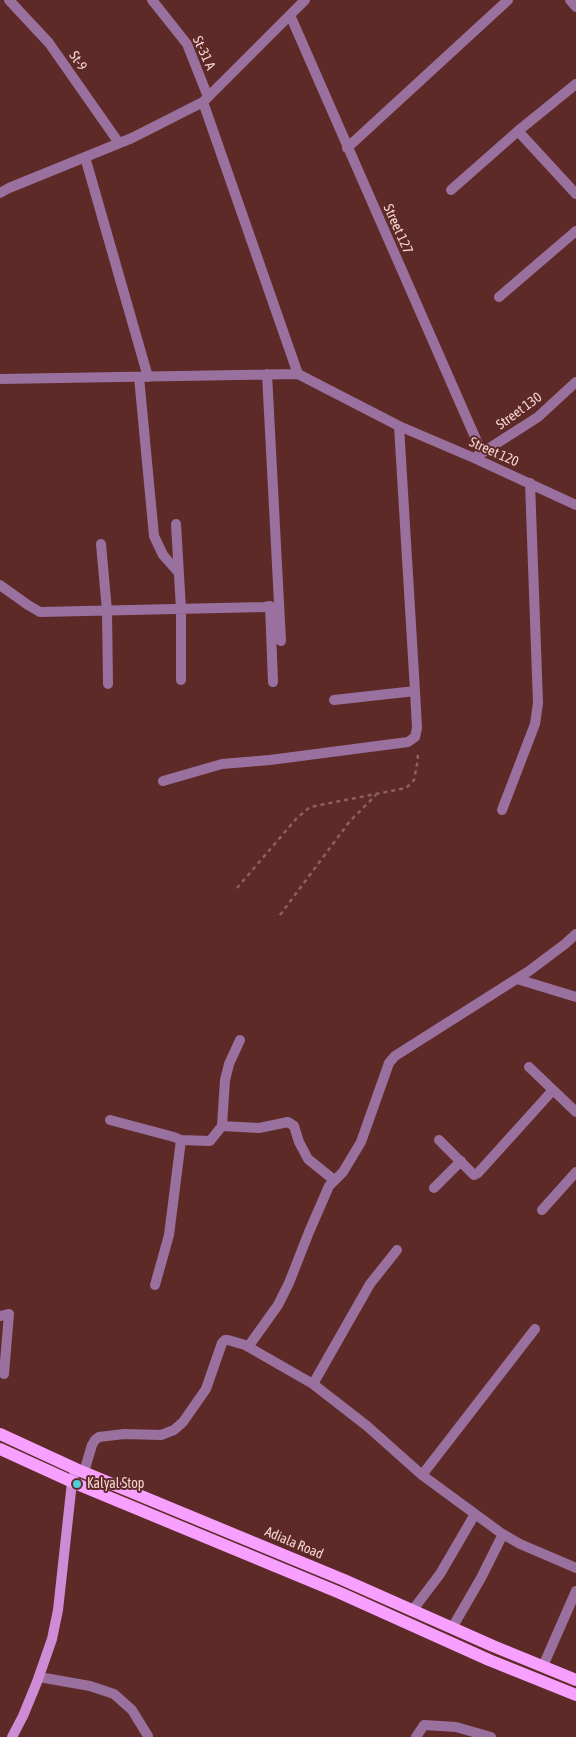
<!DOCTYPE html>
<style>
body{margin:0}
canvas{display:block;background:#5d2a28}
</style>
<canvas width="576" height="1737"></canvas>
<script>
const ctx = document.querySelector('canvas').getContext('2d');
ctx.lineJoin = 'round';
function shape(rows) {
  const path = new Path2D();
  for (const r of rows) {
    path.moveTo(r[0], r[1]);
    for (let i = 2; i < r.length; i += 2) path.lineTo(r[i], r[i + 1]);
  }
  return path;
}
function strokePath(path, color, width, dash) {
  ctx.strokeStyle = color;
  ctx.lineWidth = width;
  ctx.lineCap = dash ? 'butt' : 'round';
  ctx.setLineDash(dash || []);
  ctx.stroke(path);
}
function write(font, color, halo, rows, align = 'center') {
  ctx.font = font + ' "Asap Condensed",sans-serif';
  ctx.lineWidth = 4;
  ctx.setLineDash([]);
  ctx.textBaseline = 'middle';
  ctx.strokeStyle = halo;
  ctx.fillStyle = color;
  for (const [text, x, y, turn = 0] of rows) {
    ctx.save();
    ctx.translate(x, y);
    ctx.rotate((+turn || 0) * Math.PI / 180);
    ctx.textAlign = isNaN(turn) ? turn : align;
    if (halo) ctx.strokeText(text, 0, 0);
    ctx.fillText(text, 0, 0);
    ctx.restore();
  }
}
strokePath(shape([
 [237,888,296,819,310,807,406,788,414,780,418,759,417,751],
 [280,915,350,821,376,795]
]), '#8d605d', 2.5, [4, 4]);
strokePath(shape([
 [9,0,49,43,119,143],
 [152,0,187,44,208,97],
 [570,0,576,7],
 [290,15,482,453],
 [203,102,298,374],
 [518,131,576,194],
 [347,148,508,0],
 [85,157,148,377],
 [451,190,518,131,576,84],
 [0,193,9,188,132,138,203,102,305,0],
 [499,297,576,231],
 [267,374,281,641],
 [139,377,154,536,163,555,179,573],
 [0,379,298,374,399,426,415,691,417,728,415,737,408,742,270,760,222,764,163,781],
 [399,426,474,458,576,505],
 [477,456,538,417,576,382],
 [176,524,181,609,181,680],
 [101,544,107,611,108,684],
 [0,585,28,605,40,612,265,607,270,606,273,682],
 [334,700,415,691],
 [502,810,535,724,538,703,530,483],
 [517,979,576,997],
 [529,1067,576,1112],
 [110,1120,174,1137,181,1140,210,1141,222,1126,225,1080,229,1064,240,1040],
 [222,1126,259,1128,288,1122,294,1126,299,1142,308,1159,334,1180],
 [439,1140,474,1175,478,1173,553,1090],
 [434,1188,461,1161],
 [542,1210,576,1172],
 [155,1285,169,1235,181,1140],
 [0,1316,9,1314,4,1374],
 [248,1347,278,1305,289,1283,309,1232,329,1186,343,1172,361,1142,389,1063,395,1056,529,971,565,944,576,934],
 [313,1384,370,1284,397,1250],
 [84,1472,92,1445,95,1440,99,1437,124,1434,161,1435,174,1430,183,1422,206,1389,222,1343,225,1340,228,1340,245,1345,313,1384,367,1426,422,1475,501,1533,520,1544,576,1568],
 [422,1475,535,1329],
 [412,1611,440,1574,475,1514],
 [452,1628,481,1578,503,1534],
 [543,1666,576,1591],
 [39,1677,90,1686,114,1694,132,1710,148,1736],
 [416,1737,424,1725,456,1727,491,1737]
]), '#9a709e', 10);
strokePath(shape([
 [12,1737,23,1716,37,1682,52,1639,58,1610,72,1482,74,1475]
]), '#cf8bd5', 10);
strokePath(shape([
 [0,1434,76,1469,344,1580,493,1646,576,1680],
 [0,1449,77,1484,340,1593,489,1660,576,1695]
]), '#f7a0ff', 12);
for (const [x, y, r, color] of [
 [77,1484,5,"#52cbd7"]
]) {
  const dot = new Path2D();
  dot.arc(x, y, r, 0, 2 * Math.PI);
  ctx.fillStyle = color;
  ctx.fill(dot);
  strokePath(dot, '#5d2a28', 2);
}
write('14px', '#f6d5d2', '#5d2a28', [
 ["St-31 A",204,53,65],
 ["St-9",78,61,55],
 ["Street 127",398,229,66],
 ["Street 130",519,411,-36],
 ["Street 120",494,452,24],
 ["Adiala Road",294,1543,23]
]);
write('14px', '#f6d5d2', '#5d2a28', [
 ["Kalyal Stop",87,1484]
], 'left');
</script>
